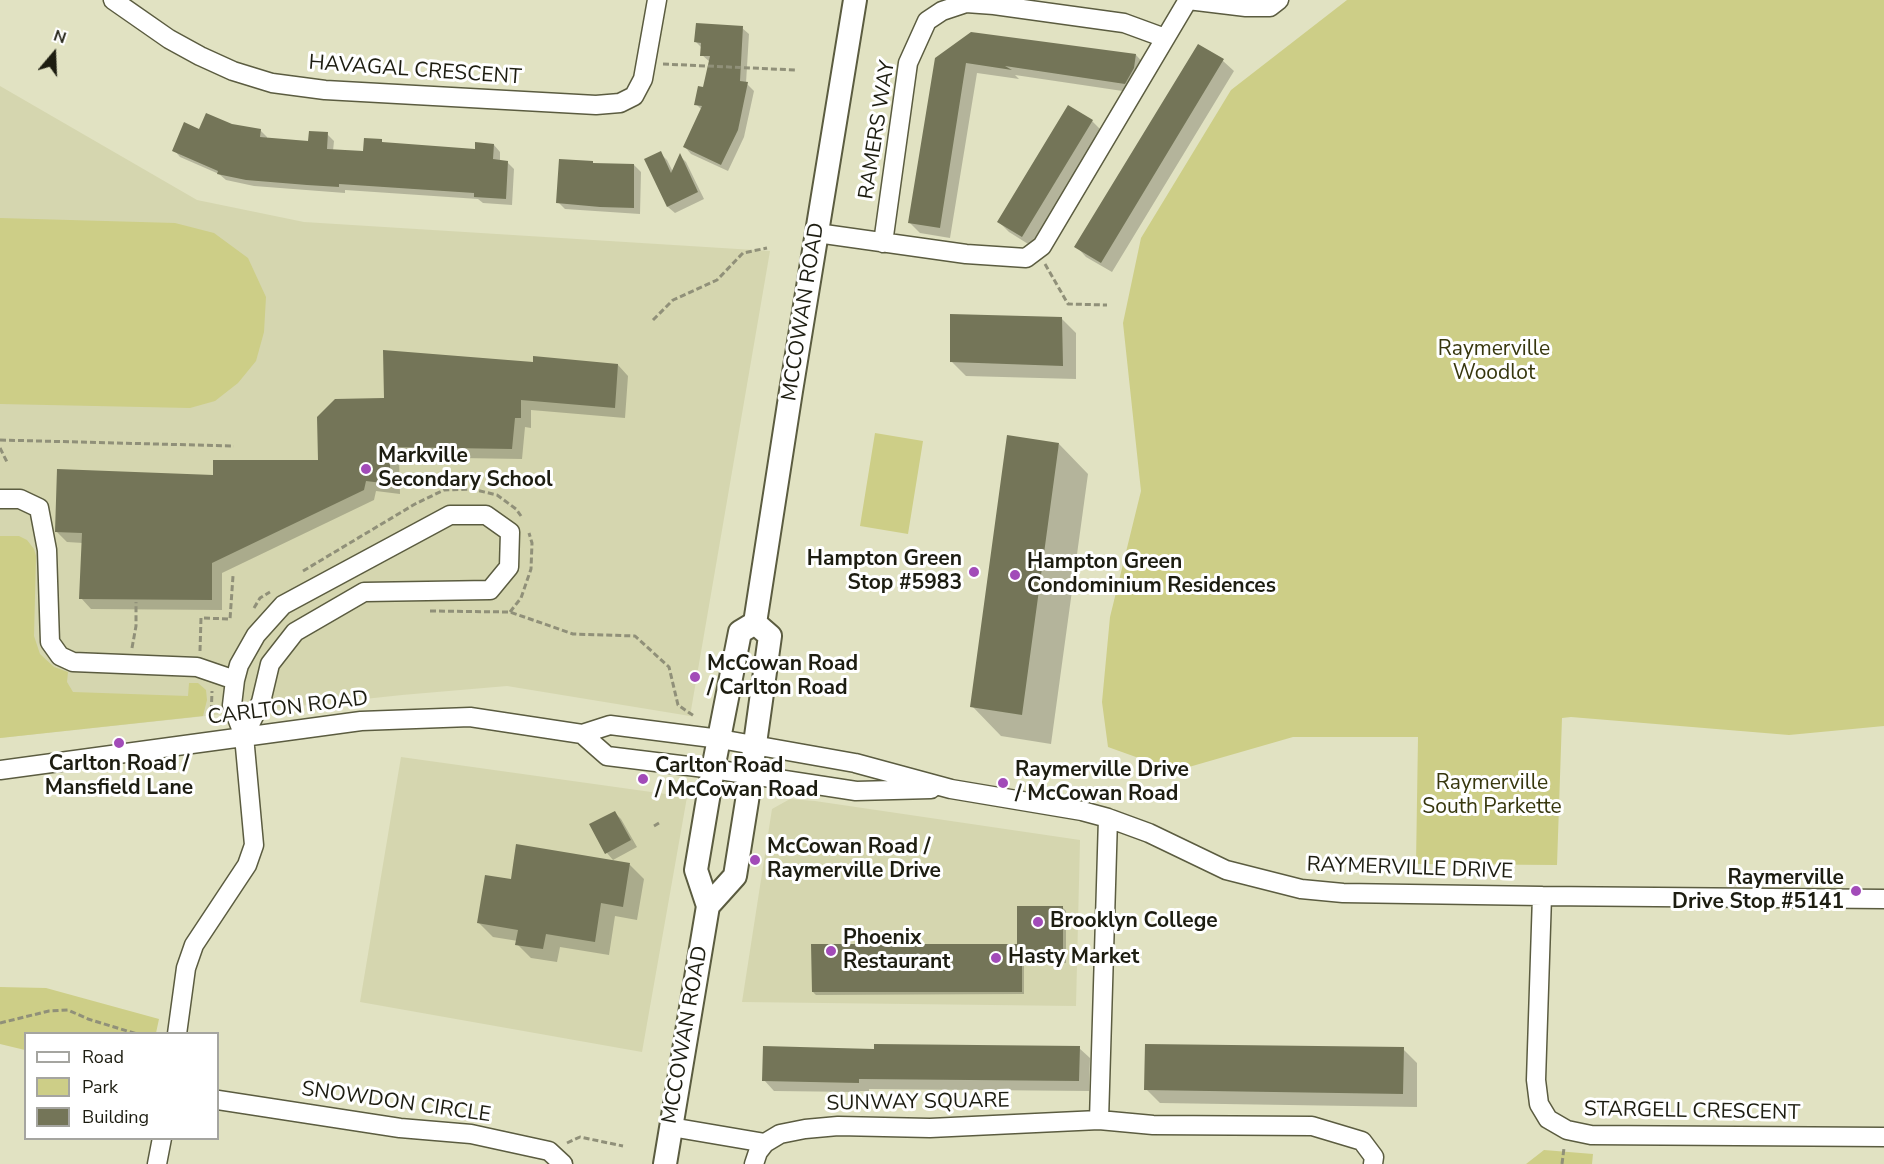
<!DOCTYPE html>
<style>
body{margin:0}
#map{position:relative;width:1884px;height:1164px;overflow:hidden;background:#e1e2c2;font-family:"Nunito Sans",sans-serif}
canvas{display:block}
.legend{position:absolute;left:24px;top:1032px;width:195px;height:108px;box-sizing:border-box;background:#fff;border:2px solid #a5a5a0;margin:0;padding:8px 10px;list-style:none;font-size:18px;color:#1d1d11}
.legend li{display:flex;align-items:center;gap:12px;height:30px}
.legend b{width:30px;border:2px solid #a5a5a0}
.north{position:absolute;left:24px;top:24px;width:60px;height:60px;-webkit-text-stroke:4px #fff;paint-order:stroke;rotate:19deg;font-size:16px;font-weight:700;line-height:24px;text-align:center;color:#1d1d11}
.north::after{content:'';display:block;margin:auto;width:21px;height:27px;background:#1d1d11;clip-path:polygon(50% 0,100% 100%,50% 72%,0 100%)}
</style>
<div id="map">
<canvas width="1884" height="1164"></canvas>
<ul class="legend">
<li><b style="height:8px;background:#fff"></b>Road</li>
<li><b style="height:16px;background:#cdce87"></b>Park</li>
<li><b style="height:16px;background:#747558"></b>Building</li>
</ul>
<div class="north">N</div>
</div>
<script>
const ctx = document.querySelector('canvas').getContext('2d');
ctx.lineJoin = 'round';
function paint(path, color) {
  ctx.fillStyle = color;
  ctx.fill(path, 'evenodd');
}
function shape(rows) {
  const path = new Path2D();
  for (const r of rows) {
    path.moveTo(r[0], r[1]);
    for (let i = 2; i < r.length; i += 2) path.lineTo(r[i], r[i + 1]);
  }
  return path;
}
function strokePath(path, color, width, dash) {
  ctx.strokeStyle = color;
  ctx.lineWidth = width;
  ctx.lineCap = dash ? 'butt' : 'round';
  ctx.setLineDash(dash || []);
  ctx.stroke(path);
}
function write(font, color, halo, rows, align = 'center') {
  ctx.font = font + ' "Nunito Sans",sans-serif';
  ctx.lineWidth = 6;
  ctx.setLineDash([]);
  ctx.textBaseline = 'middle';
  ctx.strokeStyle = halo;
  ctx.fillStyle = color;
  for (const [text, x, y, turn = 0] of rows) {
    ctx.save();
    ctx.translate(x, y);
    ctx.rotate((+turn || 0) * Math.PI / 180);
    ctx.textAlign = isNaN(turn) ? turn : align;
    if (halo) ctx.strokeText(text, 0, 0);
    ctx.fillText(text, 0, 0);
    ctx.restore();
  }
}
paint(shape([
 [0,86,197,200,304,222,770,251,690,716,507,686,402,695,0,738],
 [401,757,687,797,642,1052,360,1002],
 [790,799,815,801,1080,840,1076,1006,742,1002,772,809]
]), '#d5d6af');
paint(shape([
 [1347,0,1884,0,1884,726,1789,735,1571,717,1562,718,1557,865,1416,864,1418,737,1293,737,1175,771,1108,747,1102,702,1110,617,1141,491,1123,323,1141,238,1231,90],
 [0,218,175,223,214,233,248,258,266,297,264,332,256,361,238,383,215,401,190,408,0,404],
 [875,433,923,441,908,534,860,526],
 [0,536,19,536,27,540,34,549,36,556,34,636,40,654,54,667,68,672,67,682,73,692,188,696,189,683,198,683,206,690,207,700,203,716,0,738],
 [0,987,46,988,159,1019,156,1033,26,1034,25,1050,0,1044],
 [1544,1150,1593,1154,1592,1164,1526,1164]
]), '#cdce87');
paint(shape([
 [742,28,749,34,746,83,754,91,744,137,728,171,691,154,685,147,702,110,696,104,704,89,710,62,702,55,702,48,696,42],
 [1198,46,1223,61,1234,71,1112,272,1086,257,1076,246],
 [1136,55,1146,66,1136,93,1015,75,1019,79,977,73,950,238,920,233,910,223,937,59],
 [1092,121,1103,132,1033,247,1009,232,999,222],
 [231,125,260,130,267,137,267,139,309,142,327,134,334,141,333,151,365,153,381,141,384,144,476,151,494,145,500,152,500,161,507,162,514,169,512,205,483,203,478,199,345,190,345,193,254,186,226,180,219,174,180,157,174,150,200,131],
 [660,153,667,160,673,172,680,156,686,162,704,199,675,213,668,207],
 [594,165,634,165,641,172,640,214,565,209,558,202],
 [1062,319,1076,333,1076,379,966,376,952,362],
 [534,363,618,365,628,376,625,418,531,410,531,428,525,427,522,459,399,457,400,494,376,491,374,500,222,573,222,610,91,609,81,598,83,543,67,542,57,532,214,477,320,462,386,399],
 [1059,444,1088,474,1051,744,1001,736,972,706],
 [614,812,621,819,637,847,613,860,607,853,591,825],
 [518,846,630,865,644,879,637,920,615,916,609,955,560,947,557,962,531,958,517,944,518,941,493,937,478,922,512,881],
 [1063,908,1066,911,1066,963,1024,963,1024,994,816,995,813,992,1019,945],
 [1079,1048,1090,1058,1089,1091,869,1089,869,1091,859,1091,859,1092,774,1091,764,1080,876,1050],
 [1403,1049,1417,1063,1417,1107,1160,1103,1146,1089]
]), '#0003');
paint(shape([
 [696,23,743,26,740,81,748,82,738,130,721,165,683,147,702,106,694,105,698,86,703,87,710,56,700,56,701,43,694,42],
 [971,32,1136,54,1134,68,1125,84,1005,66,1012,70,966,63,940,228,908,223,935,58],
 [1198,44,1224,59,1101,263,1074,247],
 [1068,105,1093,120,1022,237,997,222],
 [206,113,232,124,261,129,260,137,308,141,309,131,328,132,327,149,363,151,364,138,382,139,382,142,475,149,475,142,494,144,493,159,508,161,506,199,474,197,474,193,339,184,339,187,307,185,246,180,217,174,218,171,172,151,184,122,199,129],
 [661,151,671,173,680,153,698,192,667,207,644,159],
 [559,159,593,161,593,163,634,164,634,208,600,207,556,203],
 [950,314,1062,317,1063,366,950,362],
 [383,350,533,362,533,356,618,364,615,408,521,400,521,418,515,418,512,449,389,447,391,484,366,481,364,490,212,563,212,600,79,599,82,533,55,532,57,469,213,475,213,460,318,460,317,417,335,399,384,398],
 [1007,435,1059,443,1022,715,970,707],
 [615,811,631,840,605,854,589,824],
 [516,844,630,863,623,907,601,903,595,942,546,934,543,949,515,945,518,930,477,923,485,875,511,879],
 [1017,906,1063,906,1063,961,1022,961,1022,992,812,992,811,944,1017,944],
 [874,1044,1080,1046,1079,1081,859,1079,859,1083,762,1081,763,1046,874,1049],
 [1145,1044,1404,1047,1403,1094,1144,1090]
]), '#747558');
const minor = shape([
 [113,0,169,39,200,56,233,71,272,83,325,90,596,105,620,103,634,96,643,79,657,0],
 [1188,0,1246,7,1270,7,1279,0],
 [817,233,966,254,1026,258,1042,246,1188,0],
 [883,243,908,63,927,21,942,11,966,3,994,5,1124,23,1165,38],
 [0,499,20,499,39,508,47,550,50,642,60,656,73,662,197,667,235,680],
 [582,734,607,756,713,769,856,791,931,789],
 [0,770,361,721,470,717,582,734,610,725,720,739,855,763,951,789,1082,811,1108,818,1149,833,1226,870,1301,889,1343,893,1542,896,1884,899],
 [1542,896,1536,1080,1539,1104,1548,1119,1567,1130,1591,1135,1884,1137],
 [177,1034,186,968,194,945,247,865,254,845,244,736,232,705,235,680,239,665,256,635,283,605,450,515,486,515,510,532,509,567,490,590,364,592,295,632,270,664,261,702,244,736],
 [218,1100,400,1128,471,1134,549,1151,563,1164],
 [1099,1120,1108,818],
 [671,1127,765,1143],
 [157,1164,162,1138],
 [754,1164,758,1152,765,1143,780,1134,805,1129,838,1126,930,1128,1099,1120,1153,1125,1312,1126,1362,1141,1374,1157,1373,1164]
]);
const major = shape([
 [755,623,791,391,855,0],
 [708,906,735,876,747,801,770,636,755,623],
 [665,1164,708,906,696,870,713,769,740,632,755,623]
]);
strokePath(minor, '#5b5c40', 21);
strokePath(major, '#5b5c40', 26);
strokePath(shape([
 [663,64,795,70],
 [1045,264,1068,304,1107,305],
 [653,320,673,300,717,280,743,253,767,248],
 [0,440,234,446],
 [0,448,8,464],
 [303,571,415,504,444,490,472,489,497,495,516,509,521,516],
 [254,608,260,598,270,592],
 [430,611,510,612,573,634,635,636,669,667,678,705,694,716],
 [510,612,521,598,531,569,532,543,529,533],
 [132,648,136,626,136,602],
 [200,651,201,618,230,619,233,576],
 [211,720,212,691],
 [654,826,659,823],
 [0,1023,49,1011,68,1010,88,1019,137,1034],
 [567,1143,580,1137,623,1146],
 [1562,1164,1564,1148]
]), '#909079', 3, [6, 3]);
strokePath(minor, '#fff', 18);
strokePath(major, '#fff', 22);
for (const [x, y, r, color] of [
 [366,469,6,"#a24bb8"],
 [974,572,6,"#a24bb8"],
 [1015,575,6,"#a24bb8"],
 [695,677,6,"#a24bb8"],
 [119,743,6,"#a24bb8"],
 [643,779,6,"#a24bb8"],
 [1003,783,6,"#a24bb8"],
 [755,860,6,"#a24bb8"],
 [1856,891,6,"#a24bb8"],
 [1038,922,6,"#a24bb8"],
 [831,951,6,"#a24bb8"],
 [996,958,6,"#a24bb8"]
]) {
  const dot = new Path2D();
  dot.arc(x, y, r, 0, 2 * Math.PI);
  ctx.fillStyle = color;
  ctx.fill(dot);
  strokePath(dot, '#fff', 2);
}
write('21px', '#1d1d11', '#fff', [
 ["HAVAGAL CRESCENT",415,71,4],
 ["RAMERS WAY",878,130,-81],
 ["MCCOWAN ROAD",804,312,-81],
 ["CARLTON ROAD",288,709,-7],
 ["RAYMERVILLE DRIVE",1410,869,2],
 ["MCCOWAN ROAD",686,1035,-80],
 ["SNOWDON CIRCLE",396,1103,8],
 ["SUNWAY SQUARE",918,1103,-1],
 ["STARGELL CRESCENT",1692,1112,1]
]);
write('21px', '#37370e', '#fff', [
 ["Raymerville",1494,350],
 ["Woodlot",1494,374],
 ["Raymerville",1492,784],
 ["South Parkette",1492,808]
]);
write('bold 21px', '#1d1d11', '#fff', [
 ["Markville",378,457],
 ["Secondary School",378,481],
 ["Hampton Green",962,560,"right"],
 ["Stop #5983",962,584,"right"],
 ["Hampton Green",1027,563],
 ["Condominium Residences",1027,587],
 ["McCowan Road",707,665],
 ["/ Carlton Road",707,689],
 ["Carlton Road /",119,765,"center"],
 ["Mansfield Lane",119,789,"center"],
 ["Carlton Road",655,767],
 ["/ McCowan Road",655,791],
 ["Raymerville Drive",1015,771],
 ["/ McCowan Road",1015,795],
 ["McCowan Road /",767,848],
 ["Raymerville Drive",767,872],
 ["Raymerville",1844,879,"right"],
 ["Drive Stop #5141",1844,903,"right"],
 ["Brooklyn College",1050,922],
 ["Phoenix",843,939],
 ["Restaurant",843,963],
 ["Hasty Market",1008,958]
], 'left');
</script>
